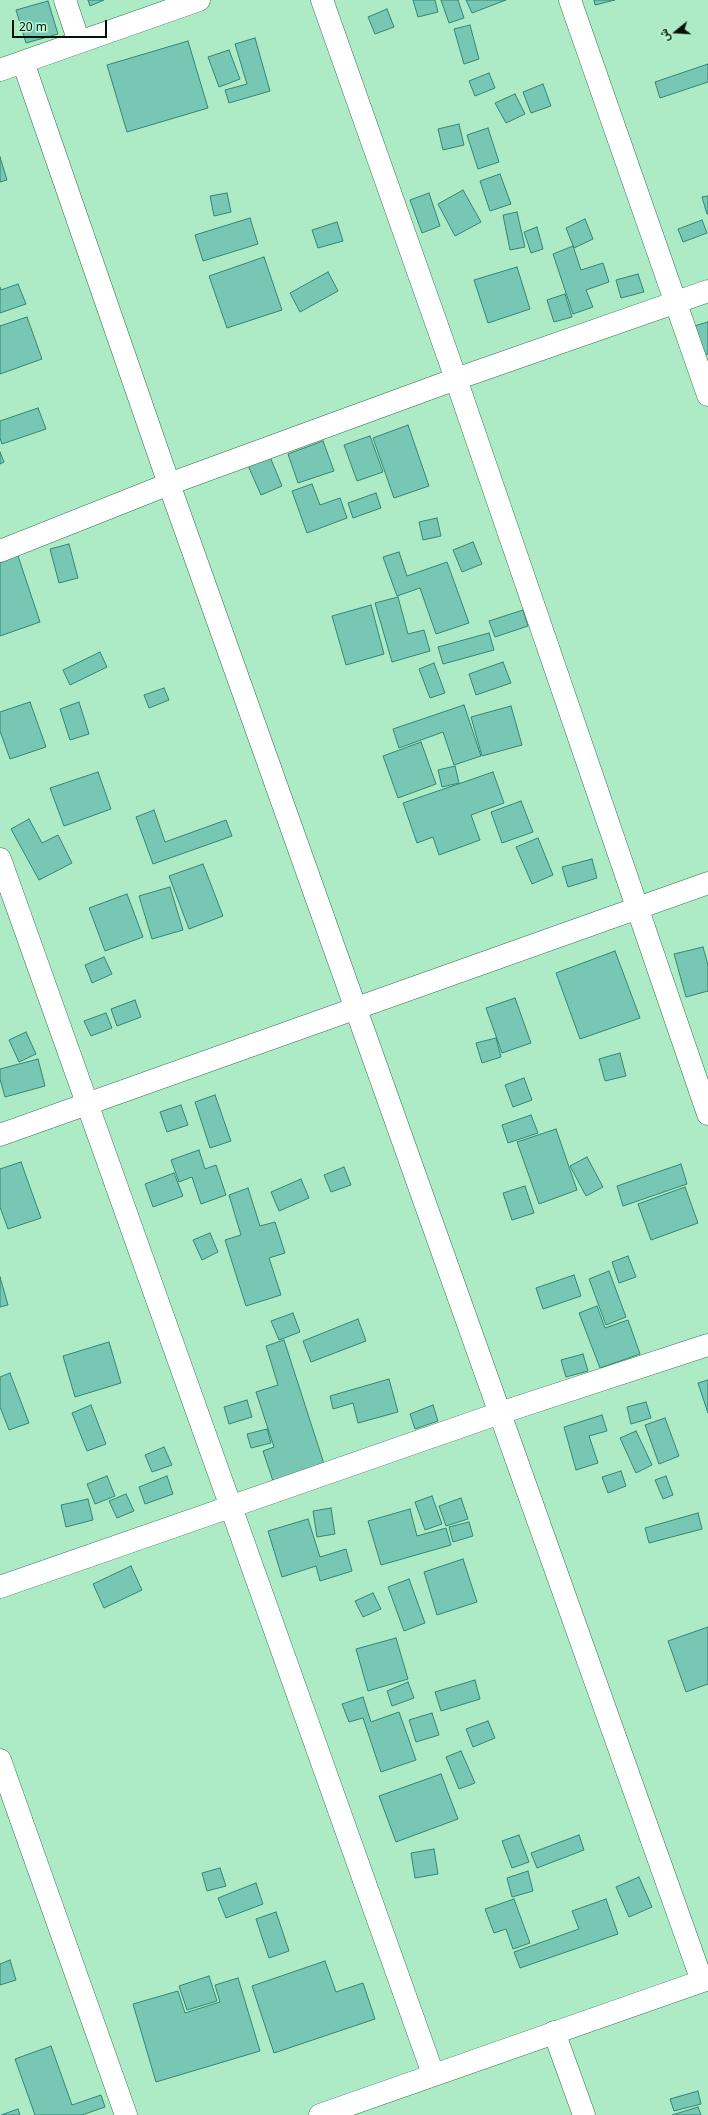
<!DOCTYPE html>
<meta charset="utf-8">
<style>
body{margin:0}
#map{position:relative;width:708px;height:2115px;overflow:hidden;background:#acebc5;font-family:"Noto Sans",Vazirmatn,sans-serif}
canvas{display:block}
.north{position:absolute;left:656px;top:12px;width:40px;height:40px;-webkit-text-stroke:3px #b9f8d2;paint-order:stroke;rotate:252deg;font-size:11px;font-weight:700;line-height:16px;text-align:center;color:#001307}
.north::after{content:'';display:block;margin:auto;width:14px;height:18px;background:#001307;clip-path:polygon(50% 0,100% 100%,50% 72%,0 100%)}
.scale{position:absolute;left:12px;top:20px;width:95px;height:18px;box-sizing:border-box;border:2px solid #001307;border-top:0;padding-left:5px;font-size:12px;line-height:14px;white-space:nowrap;color:#001307;-webkit-text-stroke:3px #b9f8d2;paint-order:stroke}
</style>
<div id="map">
<canvas width="708" height="2115"></canvas>
<div class="north">ش</div>
<div class="scale">20 m</div>
</div>
<script>
const ctx = document.querySelector('canvas').getContext('2d');
ctx.lineJoin = 'round';
function paint(path, color) {
  ctx.fillStyle = color;
  ctx.fill(path, 'evenodd');
}
function shape(rows) {
  const path = new Path2D();
  for (const r of rows) {
    path.moveTo(r[0], r[1]);
    for (let i = 2; i < r.length; i += 2) path.lineTo(r[i], r[i + 1]);
  }
  return path;
}
function strokePath(path, color, width, dash) {
  ctx.strokeStyle = color;
  ctx.lineWidth = width;
  ctx.lineCap = dash ? 'butt' : 'round';
  ctx.setLineDash(dash || []);
  ctx.stroke(path);
}
const building = shape([
 [88,0,104,0,90,6,88,0],
 [413,0,435,0,438,12,418,17,413,0],
 [441,0,458,0,464,18,449,23,441,0],
 [466,0,506,0,472,13,466,0],
 [594,0,615,0,595,5,594,0],
 [48,1,58,34,26,43,16,10,48,1],
 [387,9,394,27,375,34,368,17,387,9],
 [470,25,479,59,464,64,454,29,470,25],
 [255,38,270,91,229,103,225,90,247,84,235,44,255,38],
 [188,41,208,108,127,132,107,65,188,41],
 [229,50,240,79,219,87,208,57,229,50],
 [708,64,708,82,660,98,655,82,708,64],
 [489,73,495,88,475,96,469,81,489,73],
 [543,84,551,106,531,113,523,92,543,84],
 [515,94,525,114,506,123,495,103,515,94],
 [459,124,464,145,443,150,438,129,459,124],
 [488,128,499,162,478,169,467,135,488,128],
 [0,157,7,180,0,182,0,157],
 [500,174,511,204,490,211,480,181,500,174],
 [463,190,481,222,455,236,438,204,463,190],
 [227,193,231,212,214,216,210,196,227,193],
 [429,193,440,226,422,233,410,200,429,193],
 [708,196,708,214,707,214,702,197,708,196],
 [517,212,525,247,510,250,503,215,517,212],
 [250,218,258,244,203,261,195,235,250,218],
 [585,219,593,239,574,248,566,228,585,219],
 [702,220,707,233,683,242,678,229,702,220],
 [337,222,343,241,318,248,312,230,337,222],
 [537,227,543,249,531,253,524,232,537,227],
 [573,246,581,270,603,263,609,282,586,290,593,307,573,314,553,254,573,246],
 [264,257,282,310,227,328,209,276,264,257],
 [517,267,530,309,488,323,474,280,517,267],
 [328,272,338,291,300,312,290,293,328,272],
 [638,274,644,292,621,298,616,280,638,274],
 [18,284,26,304,0,313,0,287,1,290,18,284],
 [565,294,572,317,554,322,547,300,565,294],
 [27,317,42,359,0,374,0,326,27,317],
 [708,322,708,354,695,357,687,328,708,322],
 [38,408,46,429,2,444,0,438,0,421,38,408],
 [408,425,429,486,394,498,373,438,408,425],
 [370,436,383,472,357,481,344,445,370,436],
 [323,441,334,471,298,483,288,454,323,441],
 [0,452,4,462,0,464,0,452],
 [268,452,282,486,261,495,246,461,268,452],
 [312,484,320,505,340,498,347,518,307,533,292,491,312,484],
 [376,493,381,508,353,518,348,503,376,493],
 [437,518,441,536,423,540,419,522,437,518],
 [473,542,482,564,462,572,453,550,473,542],
 [69,544,78,578,59,583,50,549,69,544],
 [399,552,407,576,447,562,469,623,436,634,420,588,397,596,383,557,399,552],
 [17,553,40,622,0,636,0,559,17,553],
 [398,597,408,634,424,630,430,651,392,662,375,603,398,597],
 [371,605,384,654,346,665,332,616,371,605],
 [523,610,528,626,495,637,489,621,523,610],
 [489,633,494,650,443,664,438,647,489,633],
 [100,652,107,667,70,685,63,670,100,652],
 [503,662,511,683,476,695,469,674,503,662],
 [434,663,445,693,430,698,419,669,434,663],
 [164,688,169,700,149,708,144,695,164,688],
 [30,702,46,747,10,759,0,731,0,712,30,702],
 [79,702,89,734,70,740,60,709,79,702],
 [464,705,481,756,454,765,443,732,399,748,393,729,464,705],
 [511,706,522,745,482,756,471,717,511,706],
 [421,742,436,784,398,798,383,756,421,742],
 [455,766,459,783,442,787,438,770,455,766],
 [98,772,111,809,64,826,50,788,98,772],
 [493,772,504,803,471,815,480,840,439,855,433,837,417,843,403,803,493,772],
 [521,801,533,832,502,843,491,812,521,801],
 [154,810,165,842,226,820,232,836,153,864,136,817,154,810],
 [29,819,42,843,58,835,72,863,39,880,11,829,29,819],
 [538,838,553,875,532,884,516,847,538,838],
 [592,859,597,878,568,887,562,867,592,859],
 [203,864,223,916,189,929,169,876,203,864],
 [170,887,183,930,152,939,139,896,170,887],
 [127,894,143,937,105,951,89,908,127,894],
 [703,947,708,965,708,991,686,997,674,954,703,947],
 [615,951,640,1018,580,1039,556,973,615,951],
 [104,957,112,974,92,983,85,965,104,957],
 [515,998,531,1043,502,1053,486,1008,515,998],
 [135,1000,141,1017,117,1026,111,1009,135,1000],
 [106,1013,112,1028,91,1036,84,1021,106,1013],
 [26,1032,36,1054,19,1062,9,1040,26,1032],
 [496,1038,501,1057,482,1063,476,1043,496,1038],
 [620,1053,626,1076,605,1081,599,1059,620,1053],
 [38,1059,45,1086,5,1097,0,1079,0,1069,38,1059],
 [524,1078,532,1100,513,1107,505,1085,524,1078],
 [215,1095,231,1141,210,1148,195,1102,215,1095],
 [181,1105,188,1125,167,1132,160,1112,181,1105],
 [531,1115,538,1133,508,1143,502,1125,531,1115],
 [556,1129,577,1190,539,1204,517,1142,556,1129],
 [199,1150,205,1169,216,1165,226,1195,201,1204,192,1177,179,1182,171,1160,199,1150],
 [587,1157,603,1187,586,1196,570,1166,587,1157],
 [21,1162,41,1218,8,1229,0,1207,0,1169,21,1162],
 [681,1164,687,1184,623,1206,617,1186,681,1164],
 [344,1167,351,1185,331,1192,324,1175,344,1167],
 [174,1173,183,1196,153,1207,145,1184,174,1173],
 [301,1179,309,1198,279,1211,271,1192,301,1179],
 [525,1186,534,1213,512,1220,503,1193,525,1186],
 [685,1187,698,1223,651,1240,638,1204,685,1187],
 [248,1188,260,1226,275,1222,285,1253,269,1258,281,1295,246,1306,225,1240,241,1235,229,1195,248,1188],
 [210,1233,218,1252,202,1260,193,1240,210,1233],
 [628,1256,636,1277,619,1283,612,1262,628,1256],
 [609,1271,626,1317,606,1325,589,1279,609,1271],
 [574,1275,581,1296,543,1309,536,1288,574,1275],
 [0,1277,8,1305,0,1307,0,1277],
 [597,1306,605,1328,628,1320,640,1354,600,1368,579,1313,597,1306],
 [293,1313,300,1332,279,1340,271,1321,293,1313],
 [358,1319,366,1341,311,1362,303,1341,358,1319],
 [284,1340,325,1467,274,1484,263,1451,274,1447,256,1392,278,1385,266,1346,284,1340],
 [109,1342,121,1383,75,1397,63,1356,109,1342],
 [583,1354,588,1371,566,1377,561,1360,583,1354],
 [10,1373,29,1423,9,1430,0,1407,0,1377,10,1373],
 [389,1379,398,1412,358,1423,353,1403,333,1409,330,1396,389,1379],
 [708,1380,708,1413,698,1383,708,1380],
 [247,1400,252,1417,229,1424,224,1407,247,1400],
 [646,1402,651,1418,631,1424,627,1407,646,1402],
 [91,1405,106,1444,87,1451,72,1413,91,1405],
 [433,1405,438,1421,415,1429,410,1414,433,1405],
 [602,1415,607,1431,589,1436,598,1463,576,1470,564,1427,602,1415],
 [665,1418,679,1456,659,1464,645,1425,665,1418],
 [267,1429,271,1443,251,1448,247,1434,267,1429],
 [636,1431,652,1465,636,1473,620,1438,636,1431],
 [164,1447,172,1465,152,1472,145,1455,164,1447],
 [621,1471,626,1486,608,1493,602,1477,621,1471],
 [107,1476,115,1496,95,1504,87,1484,107,1476],
 [167,1476,173,1494,145,1504,139,1487,167,1476],
 [666,1476,673,1495,663,1499,655,1480,666,1476],
 [126,1494,134,1511,117,1518,109,1501,126,1494],
 [432,1496,442,1524,425,1530,415,1502,432,1496],
 [461,1498,468,1519,446,1526,439,1506,461,1498],
 [88,1499,93,1520,66,1527,61,1505,88,1499],
 [331,1508,335,1534,317,1537,313,1511,331,1508],
 [410,1509,417,1536,446,1528,451,1545,381,1565,368,1521,410,1509],
 [698,1513,702,1529,649,1543,645,1528,698,1513],
 [308,1519,320,1557,346,1549,352,1571,320,1581,316,1566,282,1577,268,1531,308,1519],
 [469,1522,473,1536,453,1542,449,1527,469,1522],
 [463,1559,477,1602,437,1615,424,1572,463,1559],
 [131,1566,142,1590,104,1608,93,1584,131,1566],
 [409,1579,425,1623,404,1631,388,1587,409,1579],
 [373,1593,381,1609,363,1617,355,1601,373,1593],
 [708,1627,708,1684,686,1692,668,1641,708,1627],
 [396,1638,408,1679,368,1691,356,1649,396,1638],
 [475,1680,480,1699,441,1711,435,1692,475,1680],
 [408,1682,414,1698,392,1706,387,1691,408,1682],
 [363,1697,371,1722,399,1712,416,1760,381,1772,363,1718,349,1722,342,1704,363,1697],
 [432,1713,439,1735,416,1742,409,1720,432,1713],
 [488,1721,495,1738,473,1747,466,1729,488,1721],
 [461,1751,475,1783,459,1789,446,1757,461,1751],
 [441,1774,458,1819,396,1842,379,1796,441,1774],
 [519,1835,529,1862,512,1868,502,1841,519,1835],
 [579,1835,584,1850,537,1868,531,1853,579,1835],
 [434,1849,438,1874,415,1878,411,1853,434,1849],
 [220,1868,226,1886,207,1891,202,1873,220,1868],
 [528,1871,533,1891,512,1897,507,1878,528,1871],
 [639,1877,652,1907,629,1917,616,1887,639,1877],
 [256,1883,263,1904,226,1918,218,1898,256,1883],
 [514,1899,530,1943,513,1949,506,1929,494,1933,485,1909,514,1899],
 [606,1899,618,1934,520,1968,514,1952,579,1929,572,1911,606,1899],
 [276,1912,289,1951,269,1958,256,1919,276,1912],
 [10,1960,16,1980,0,1985,0,1964,10,1960],
 [325,1961,336,1992,363,1983,375,2019,274,2053,252,1986,325,1961],
 [209,1976,217,2001,187,2010,179,1986,209,1976],
 [238,1978,260,2051,156,2082,133,2004,178,1991,185,2013,220,2002,215,1985,238,1978],
 [51,2046,72,2105,101,2095,105,2107,82,2115,35,2115,15,2059,51,2046],
 [698,2091,701,2104,674,2111,670,2099,698,2091],
 [698,2107,701,2115,672,2115,698,2107],
 [18,2109,20,2115,1,2115,18,2109]
]);
paint(building, '#78c7b4');
strokePath(building, '#358575', 1);
const street = shape([
 [65,0,79,42],
 [322,0,456,379,708,1114],
 [570,0,708,395],
 [23,62,169,484,702,1981],
 [0,70,199,0],
 [0,551,169,484,456,379,708,291],
 [0,859,433,2074],
 [0,1135,708,883],
 [0,1587,500,1413,708,1345],
 [0,1760,126,2115],
 [554,2032,584,2115]
]);
const secondary = shape([
 [320,2115,708,1979]
]);
strokePath(street, '#316d4c', 23);
strokePath(secondary, '#316d4c', 23);
strokePath(street, '#fff', 22);
strokePath(secondary, '#fff', 22);
</script>
